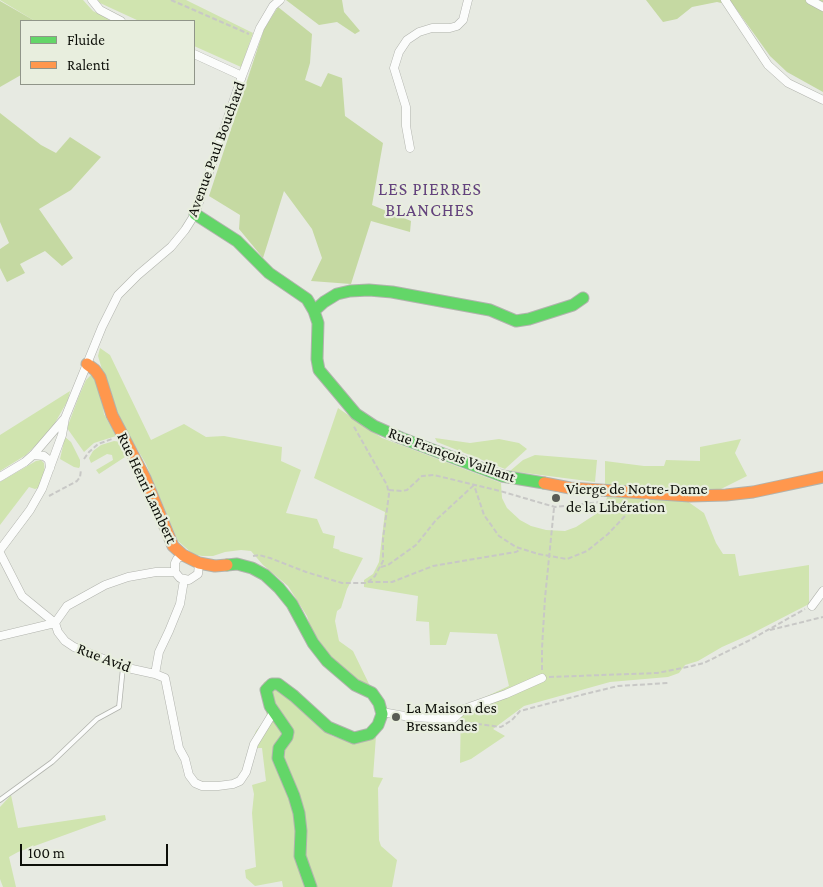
<!DOCTYPE html>
<meta charset="utf-8">
<style>
body{margin:0}
#map{position:relative;width:823px;height:887px;overflow:hidden;background:#e7eae2;font-family:"Crimson Pro",serif}
canvas{display:block}
.legend{position:absolute;left:20px;top:20px;width:175px;height:65px;box-sizing:border-box;background:#e8eede;border:1px solid #909589;margin:0;padding:6px 9px;list-style:none;font-size:15px;color:#0d0f09}
.legend li{display:flex;align-items:center;gap:10px;height:25px}
.legend b{width:25px;border:1px solid #909589}
.scale{position:absolute;left:20px;top:844px;width:148px;height:22px;box-sizing:border-box;border:2px solid #0d0f09;border-top:0;padding-left:6px;font-size:15px;line-height:18px;white-space:nowrap;color:#0d0f09;-webkit-text-stroke:4px #e8eede;paint-order:stroke}
</style>
<div id="map">
<canvas width="823" height="887"></canvas>
<ul class="legend">
<li><b style="height:6px;background:#63d668"></b>Fluide</li>
<li><b style="height:6px;background:#ff974d"></b>Ralenti</li>
</ul>
<div class="scale">100 m</div>
</div>
<script>
const ctx = document.querySelector('canvas').getContext('2d');
ctx.lineJoin = 'round';
function paint(path, color) {
  ctx.fillStyle = color;
  ctx.fill(path, 'evenodd');
}
function shape(rows) {
  const path = new Path2D();
  for (const r of rows) {
    path.moveTo(r[0], r[1]);
    for (let i = 2; i < r.length; i += 2) path.lineTo(r[i], r[i + 1]);
  }
  return path;
}
function strokePath(path, color, width, dash) {
  ctx.strokeStyle = color;
  ctx.lineWidth = width;
  ctx.lineCap = dash ? 'butt' : 'round';
  ctx.setLineDash(dash || []);
  ctx.stroke(path);
}
function write(font, color, halo, rows, align = 'center') {
  ctx.font = font + ' "Crimson Pro",serif';
  ctx.lineWidth = 4.5;
  ctx.setLineDash([]);
  ctx.textBaseline = 'middle';
  ctx.strokeStyle = halo;
  ctx.fillStyle = color;
  for (const [text, x, y, turn = 0] of rows) {
    ctx.save();
    ctx.translate(x, y);
    ctx.rotate((+turn || 0) * Math.PI / 180);
    ctx.textAlign = isNaN(turn) ? turn : align;
    if (halo) ctx.strokeText(text, 0, 0);
    ctx.fillText(text, 0, 0);
    ctx.restore();
  }
}
paint(shape([
 [0,0,83,0,93,11,109,19,107,21,35,21],
 [98,0,186,0,253,33,241,67,194,46,194,21,139,21,100,3],
 [100,348,110,355,151,440,184,424,206,437,224,436,282,447,281,461,301,470,286,513,317,519,323,533,335,536,333,548,340,550,339,551,363,558,347,589,341,608,337,611,335,621,339,641,353,651,370,686,356,680,334,662,311,629,307,616,288,586,263,565,251,551,241,550,225,552,213,556,202,556,193,554,178,541,146,464,127,432,110,396,98,356],
 [91,375,95,376,100,388,104,414,116,436,94,443,84,452,67,428,79,396,86,380],
 [70,391,68,400,51,430,26,455,0,471,0,435],
 [338,408,382,438,501,483,502,498,507,508,520,520,531,526,546,530,565,531,576,527,599,512,605,506,607,497,687,501,704,513,716,543,723,554,735,554,739,576,809,565,809,604,749,635,722,647,698,661,685,665,679,673,668,677,610,682,524,706,493,729,505,736,471,759,460,763,461,708,509,686,497,634,450,632,446,645,430,645,429,622,416,621,418,596,364,587,364,580,373,574,379,562,385,512,314,478],
 [65,437,71,442,80,460,80,466,79,468,74,467,60,459],
 [435,438,470,443,499,439,519,443,527,449,505,469,437,442],
 [741,439,735,453,747,476,715,492,605,485,605,461,644,466,664,466,666,460,700,461,700,447],
 [114,441,122,442,131,458,125,457,99,474,96,470,113,460,112,455,107,454,91,463,89,458,93,451,101,445],
 [535,455,597,460,595,482,510,471,523,460],
 [41,460,44,463,45,475,38,488,35,489,29,487,0,525,0,482,36,461],
 [274,678,280,680,298,691,318,714,318,726,332,736,349,742,360,742,376,736,373,777,383,778,378,788,379,840,381,846,397,860,392,887,283,887,282,881,255,886,246,878,245,870,256,867,252,813,254,794,252,785,266,781,262,748,249,748,256,731,267,717,262,687,264,682],
 [11,795,18,828,105,815,106,820,18,852,9,857,16,887,3,887,0,879,0,807]
]), '#d0e4af');
paint(shape([
 [286,0,342,0,344,12,360,31,355,34,337,22,319,25],
 [646,0,823,0,823,92,787,72,770,56,734,6,717,2,692,7,677,19,663,22],
 [0,1,35,21,21,21,21,75,0,87],
 [278,7,312,34,310,63,305,80,321,87,328,73,342,78,345,116,383,143,372,205,411,221,410,232,371,221,351,284,311,281,322,258,312,229,284,191,263,258,239,229,240,215,209,196,264,29],
 [0,113,41,145,56,153,70,137,101,157,71,190,39,209,73,258,62,266,45,251,20,264,25,273,7,282,0,268,0,249,9,243,0,222]
]), '#c5d9a2');
const lane = shape([
 [0,800,52,762,97,719,119,707,123,667]
]);
const street = shape([
 [92,0,100,10,121,21],
 [725,0,768,65,788,83,823,100],
 [810,0,823,7],
 [194,54,242,76],
 [410,148,406,126,406,107,394,68,399,52,407,40,419,32,432,28,450,28,457,26,463,20,468,0],
 [33,455,44,456,49,460,50,468],
 [0,477,25,462,33,455,64,419],
 [0,550,30,510,42,489,62,435,65,418,102,327,118,295,138,275,171,247,185,230,195,214,242,76,260,28,273,6,280,0],
 [0,553,22,596,55,623,58,632,65,641,74,647,123,667,155,674,165,678,179,748,185,759,189,775,195,783,202,786,218,786,233,784,240,781,246,772,254,744,273,713],
 [175,572,175,563,177,559,183,555],
 [812,606,823,591],
 [55,623,67,606,105,585,128,577,156,572,175,572,180,578,189,580,198,574,199,563],
 [0,636,55,623],
 [155,674,159,652,169,631,180,604,184,580],
 [382,712,410,717,453,719,464,709,506,694,542,678]
]);
const fast = shape([
 [195,214,237,241,269,273,307,299,314,311,318,323,317,359,319,370,356,414,374,426,401,438,502,476,544,483],
 [314,311,324,302,337,294,350,291,369,290,392,292,490,310,516,321,529,319,573,305,583,298],
 [227,565,237,564,252,568,265,575,279,588,292,604,313,643,327,661,355,685,372,693,379,703,382,714,378,725,370,734,354,738,328,727,294,696,278,684,272,684,266,690,270,706,288,732,287,737,279,748,278,758,294,796,299,813,301,831,300,856,311,887]
]);
const slow = shape([
 [87,364,95,370,100,377,112,415,145,478,173,546,183,555,199,563,215,566,227,565],
 [544,483,570,488,690,496,726,495,753,492,823,477]
]);
strokePath(lane, '#b1b3ad', 5.5);
strokePath(street, '#b1b3ad', 9);
strokePath(fast, '#b1b3ad', 13);
strokePath(slow, '#b1b3ad', 13);
strokePath(shape([
 [171,0,249,34],
 [84,459,89,452,98,444,112,439],
 [389,490,402,491,407,490,422,476,434,475,500,491,555,507,600,502,620,504,624,508,625,516,608,534,587,551,567,559,538,554,516,547,499,536,484,515,474,485],
 [49,496,77,481,80,477,81,470],
 [253,556,259,555,270,558,306,572,342,583,367,583,375,576,383,561,383,539,389,494,387,485,353,425],
 [381,567,388,565,416,545,436,520,474,485],
 [368,582,392,582,433,566,516,552,521,549],
 [770,630,823,617],
 [542,670,542,648,545,598,554,508],
 [549,677,657,673,692,666,704,663,750,640,805,609],
 [462,722,501,727,512,720,520,711,581,695,618,686,668,683]
]), '#c8c8c6', 2, [5, 2.5]);
strokePath(lane, '#fbfcfb', 4);
strokePath(street, '#fbfcfb', 8);
strokePath(fast, '#63d668', 11);
strokePath(slow, '#ff974d', 11);
for (const [x, y, r, color] of [
 [556,498,5,"#595c55"],
 [396,717,5,"#595c55"]
]) {
  const dot = new Path2D();
  dot.arc(x, y, r, 0, 2 * Math.PI);
  ctx.fillStyle = color;
  ctx.fill(dot);
  strokePath(dot, '#e8eede', 2);
}
write('16px', '#0d0f09', '#e8eede', [
 ["Avenue Paul Bouchard",216,149,-70],
 ["Rue François Vaillant",452,455,20],
 ["Rue Henri Lambert",147,488,65],
 ["Rue Avid",104,658,21]
]);
write('16px', '#0d0f09', '#e8eede', [
 ["Vierge de Notre-Dame",566,489],
 ["de la Libération",566,507],
 ["La Maison des",406,708],
 ["Bressandes",406,726]
], 'left');
ctx.letterSpacing = '1px';
write('18px', '#63427d', '#e8eede', [
 ["LES PIERRES",430,189],
 ["BLANCHES",430,210]
]);
ctx.letterSpacing = '0px';
</script>
